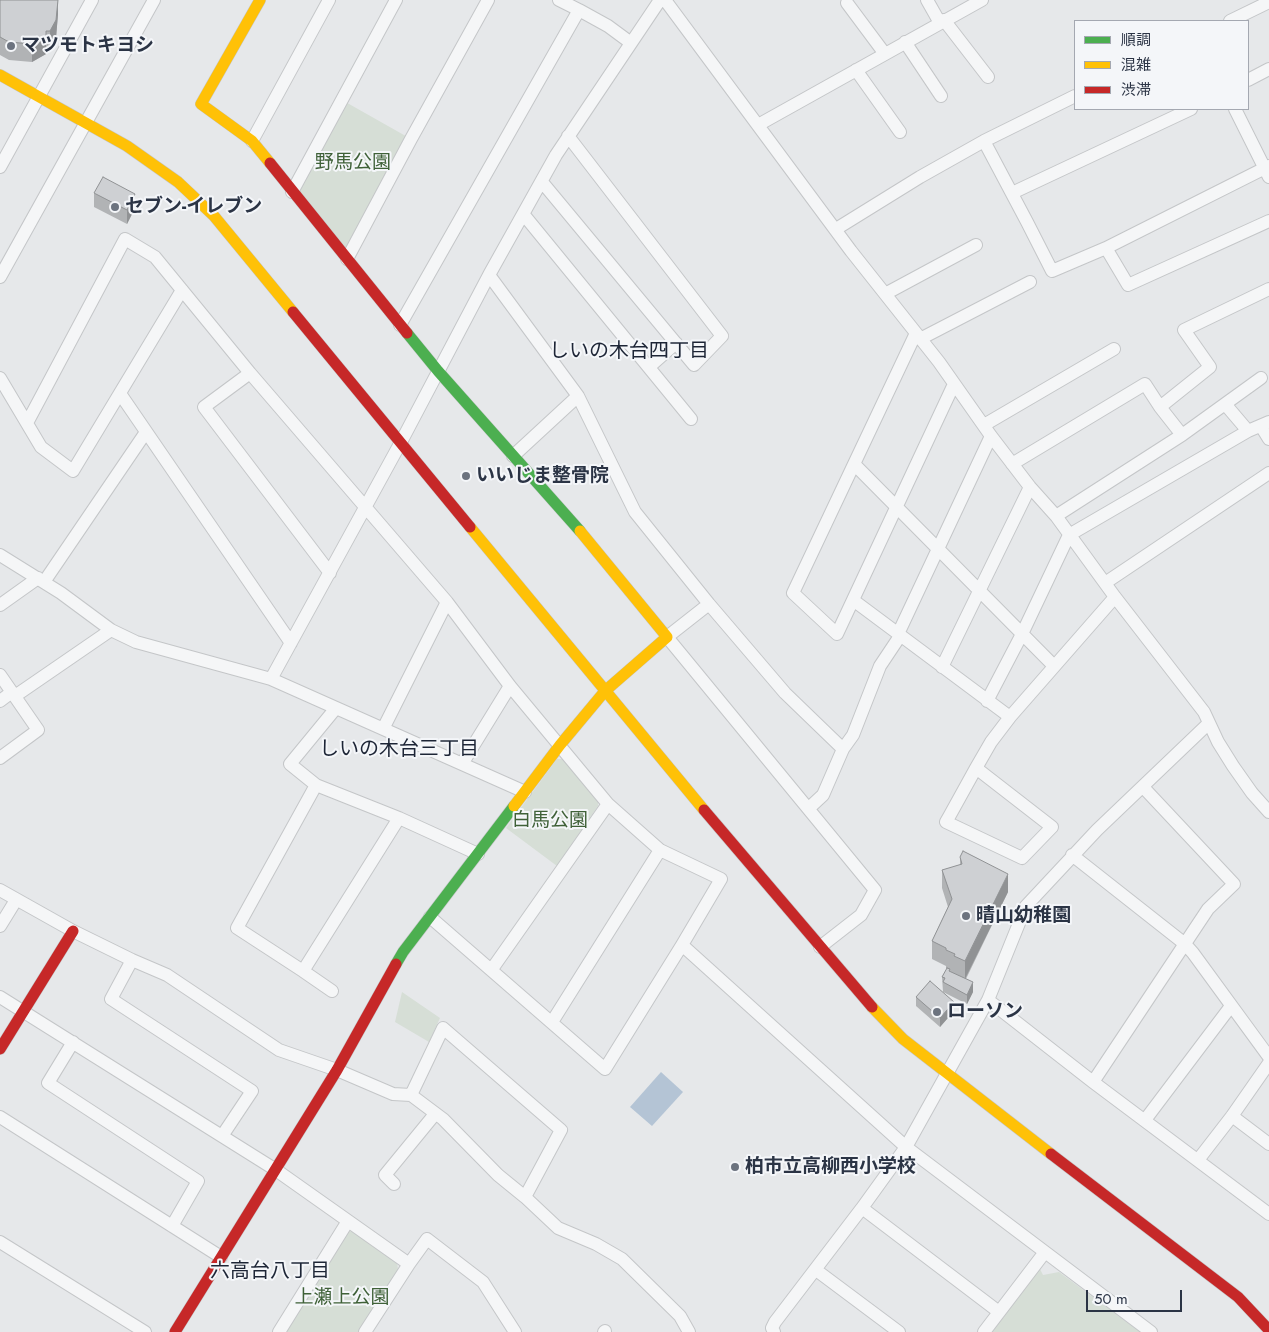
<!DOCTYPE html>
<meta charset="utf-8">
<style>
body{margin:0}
#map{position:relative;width:1269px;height:1332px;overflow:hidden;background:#e6e8ea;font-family:Jost,"Noto Sans JP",sans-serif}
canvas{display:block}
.legend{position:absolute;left:1074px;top:20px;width:175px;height:90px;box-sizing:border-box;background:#f4f6f9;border:1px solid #a4a8b1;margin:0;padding:6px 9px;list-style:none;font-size:15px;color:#2b3445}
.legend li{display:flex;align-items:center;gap:10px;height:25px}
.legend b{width:25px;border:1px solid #a4a8b1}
.scale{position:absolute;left:1086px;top:1290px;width:96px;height:22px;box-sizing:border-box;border:2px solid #2b3445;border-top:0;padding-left:6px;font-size:15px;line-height:18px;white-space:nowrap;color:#2b3445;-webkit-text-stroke:4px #f4f6f9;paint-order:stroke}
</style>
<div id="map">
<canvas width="1269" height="1332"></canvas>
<ul class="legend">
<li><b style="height:6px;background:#4caf50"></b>順調</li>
<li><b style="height:6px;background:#ffc107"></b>混雑</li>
<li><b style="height:6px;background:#c62828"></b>渋滞</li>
</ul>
<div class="scale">50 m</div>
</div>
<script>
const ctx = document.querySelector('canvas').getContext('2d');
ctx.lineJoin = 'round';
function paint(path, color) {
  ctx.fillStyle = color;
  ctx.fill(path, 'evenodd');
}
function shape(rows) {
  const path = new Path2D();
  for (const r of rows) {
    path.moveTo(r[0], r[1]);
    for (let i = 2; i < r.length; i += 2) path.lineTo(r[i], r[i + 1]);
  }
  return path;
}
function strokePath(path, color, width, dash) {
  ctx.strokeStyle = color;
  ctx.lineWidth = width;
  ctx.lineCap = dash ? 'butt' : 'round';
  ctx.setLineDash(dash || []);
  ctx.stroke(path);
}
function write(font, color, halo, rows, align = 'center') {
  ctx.font = font + ' Jost,"Noto Sans JP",sans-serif';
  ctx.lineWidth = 4;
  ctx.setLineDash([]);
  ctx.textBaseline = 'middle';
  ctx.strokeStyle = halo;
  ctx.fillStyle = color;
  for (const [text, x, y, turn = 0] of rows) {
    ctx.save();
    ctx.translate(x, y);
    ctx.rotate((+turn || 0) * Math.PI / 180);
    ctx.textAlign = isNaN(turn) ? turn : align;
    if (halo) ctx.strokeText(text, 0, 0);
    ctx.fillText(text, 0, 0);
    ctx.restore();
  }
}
paint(shape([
 [342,100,411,139,347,259,292,192],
 [557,759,563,759,598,799,598,806,557,866,506,828],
 [402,992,440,1018,429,1042,395,1022],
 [353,1231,397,1262,398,1270,359,1332,282,1332,344,1232],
 [1040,1269,1043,1275,1059,1272,1140,1332,992,1332]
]), '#d6ded6');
paint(shape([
 [661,1072,683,1092,652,1126,630,1107]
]), '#b4c4d5');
const street = shape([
 [665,0,851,251,939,362,991,436,1030,487,1056,516,1115,597,1204,712,1218,742,1233,766,1252,793,1269,812],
 [927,0,940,23],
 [847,3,885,54],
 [579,10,608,26,631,43],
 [944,20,988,77],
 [1230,21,1269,2],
 [905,42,941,96],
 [856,70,900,132],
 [1248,80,1269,69],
 [1235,109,1269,177],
 [758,125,982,0],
 [252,141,329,0],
 [984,141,1027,222,1052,271,1106,248,1128,285,1269,221],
 [0,167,92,0],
 [542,182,694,365,722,336,568,136],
 [292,192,396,0],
 [1012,193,1191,109],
 [524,215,691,419],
 [836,229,920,177,984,141,1075,96],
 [1106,248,1269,166],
 [347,259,411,139,488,0],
 [489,275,578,396,635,512,709,604,785,693,843,749],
 [0,277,154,0],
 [885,294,976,245],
 [400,325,579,10,559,0],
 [916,333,793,593,837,634,954,384],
 [920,339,1030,282],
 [649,367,676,343],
 [250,373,447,602,510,686,608,804,660,850,721,879,682,945,605,1069,430,917],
 [0,378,41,447,73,471,182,290],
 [121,395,291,643],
 [1225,404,1248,431],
 [1160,407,1210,367,1184,330,1269,289],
 [27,423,125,239,155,257,250,373,204,407,330,573],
 [984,425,1114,349],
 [1261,426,1269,439],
 [513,456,578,396],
 [1012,464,1145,384,1160,407,1182,435],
 [855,465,1054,666],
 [1056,516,1182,435,1261,378],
 [0,555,61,593,111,630,136,642,271,679,525,792],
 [44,582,146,432],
 [1105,583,1269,473],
 [853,600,1010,717],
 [709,604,667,637,875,890,861,915,820,947],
 [0,605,38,578],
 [898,634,991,436],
 [942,667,1030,487],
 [0,675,38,730,0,758],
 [271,679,401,442,489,275,556,155,660,0],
 [15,696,111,630],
 [0,701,12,692],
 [987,701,1022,634,1069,535,1248,431,1269,422],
 [336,708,290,764,316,785,399,818,478,854],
 [383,729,447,602],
 [462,764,510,686],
 [976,768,1052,827,1022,858,946,822,950,815,976,768,991,742,1010,717,1115,597],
 [316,785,237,928,303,971,399,818],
 [809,808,823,795,843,749,853,735,880,666,900,636],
 [1072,855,1185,944,1193,953,1269,1057],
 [0,890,73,931,132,960,167,975,279,1050,337,1070,393,1094,411,1095,443,1119,498,1175,525,1197,558,1228,596,1244,622,1259,680,1316,689,1332],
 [0,926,16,900],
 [682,945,906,1147,1045,1252,984,1332],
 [132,960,111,999,252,1091,222,1136],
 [492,969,608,804],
 [303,971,332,991],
 [0,997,276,1170,409,1264],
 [988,1000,1093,1082,1269,1214],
 [552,1022,660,850],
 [73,1042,48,1083,198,1181,172,1226],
 [1093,1082,1208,909,1234,884,1143,787],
 [411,1095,443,1028,561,1130,525,1197],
 [1232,1116,1269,1144],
 [0,1117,221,1257],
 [1145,1120,1231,1006],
 [1198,1160,1232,1116,1269,1063],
 [394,1184,385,1175,435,1114],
 [862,1208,999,1312],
 [0,1242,145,1332],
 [1045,1252,1151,1332],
 [816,1270,899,1332],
 [279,1332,348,1221],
 [365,1332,409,1264,427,1239,483,1282,515,1332],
 [604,1332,605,1331],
 [774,1332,772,1328,775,1322,862,1208,906,1147,988,1000,1026,906,1097,830,1209,723]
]);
const fast = shape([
 [407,333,438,371,580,531],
 [396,964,403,952,514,806]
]);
const slow = shape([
 [260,0,201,104,252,141,270,163],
 [0,75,127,146,178,182,214,216,293,312],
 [470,527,704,810],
 [514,806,560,745,605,691,667,637,580,531],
 [872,1007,903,1039,1051,1154]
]);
const jam = shape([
 [270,163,407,333],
 [293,312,470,527],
 [704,810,872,1007],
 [0,1049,73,931],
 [1051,1154,1238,1297,1269,1330],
 [175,1332,337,1070,396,964]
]);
strokePath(street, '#c4c6c8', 14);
strokePath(fast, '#c4c6c8', 12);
strokePath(slow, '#c4c6c8', 12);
strokePath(jam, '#c4c6c8', 12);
strokePath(street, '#f5f6f7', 12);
strokePath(fast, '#4caf50', 11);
strokePath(slow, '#ffc107', 11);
strokePath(jam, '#c62828', 11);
paint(shape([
 [0,0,58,0,58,14,56,38,50,49,46,49,46,54,32,62,9,60,0,55],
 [94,193,135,208,127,224,94,207],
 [960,857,1008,892,966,979,973,992,967,1004,943,992,942,977,947,968,946,968,946,966,932,959,932,941,948,907,942,888,942,870,960,865],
 [916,997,954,1011,940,1027,916,1006]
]), '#b1b3b5');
paint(shape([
 [58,0,58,14,56,38,50,49,50,31],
 [46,31,46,54,32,62,32,44],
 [135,194,135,208,127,224,127,210],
 [1008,874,1008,892,965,979,965,961],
 [973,982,973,992,967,1004,967,995],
 [954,1002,954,1011,940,1027,940,1018]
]), '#909294');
const building = shape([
 [0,0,58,0,56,20,50,31,46,31,46,36,32,44,9,42,0,37,0,0],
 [103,177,135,194,127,210,94,193,103,177],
 [963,851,1008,874,965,961,954,956,955,954,946,950,946,948,932,941,952,899,942,870,962,864,960,857,963,851],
 [947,968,950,969,949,971,973,982,967,995,943,982,945,978,942,977,947,968],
 [930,981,954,1002,940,1018,916,997,930,981]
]);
paint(building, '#ced0d3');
strokePath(building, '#909294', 1);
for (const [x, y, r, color] of [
 [11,46,5,"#6c737f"],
 [115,207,5,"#6c737f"],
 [466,476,5,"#6c737f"],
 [966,916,5,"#6c737f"],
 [937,1012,5,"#6c737f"],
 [735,1167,5,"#6c737f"]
]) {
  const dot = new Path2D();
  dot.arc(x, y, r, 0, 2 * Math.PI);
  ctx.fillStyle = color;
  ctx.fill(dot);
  strokePath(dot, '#f4f6f9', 2);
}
write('bold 19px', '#2b3445', '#f4f6f9', [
 ["マツモトキヨシ",21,46],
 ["セブン-イレブン",125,207],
 ["いいじま整骨院",476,476],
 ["晴山幼稚園",976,916],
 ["ローソン",947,1012],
 ["柏市立高柳西小学校",745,1167]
], 'left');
write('19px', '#3f6138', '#f4f6f9', [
 ["野馬公園",353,163],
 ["白馬公園",550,821],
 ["上瀬上公園",342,1298]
]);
write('20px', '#1d2536', '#f4f6f9', [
 ["しいの木台四丁目",629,352],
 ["しいの木台三丁目",399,750],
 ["六高台八丁目",270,1272]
]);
</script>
